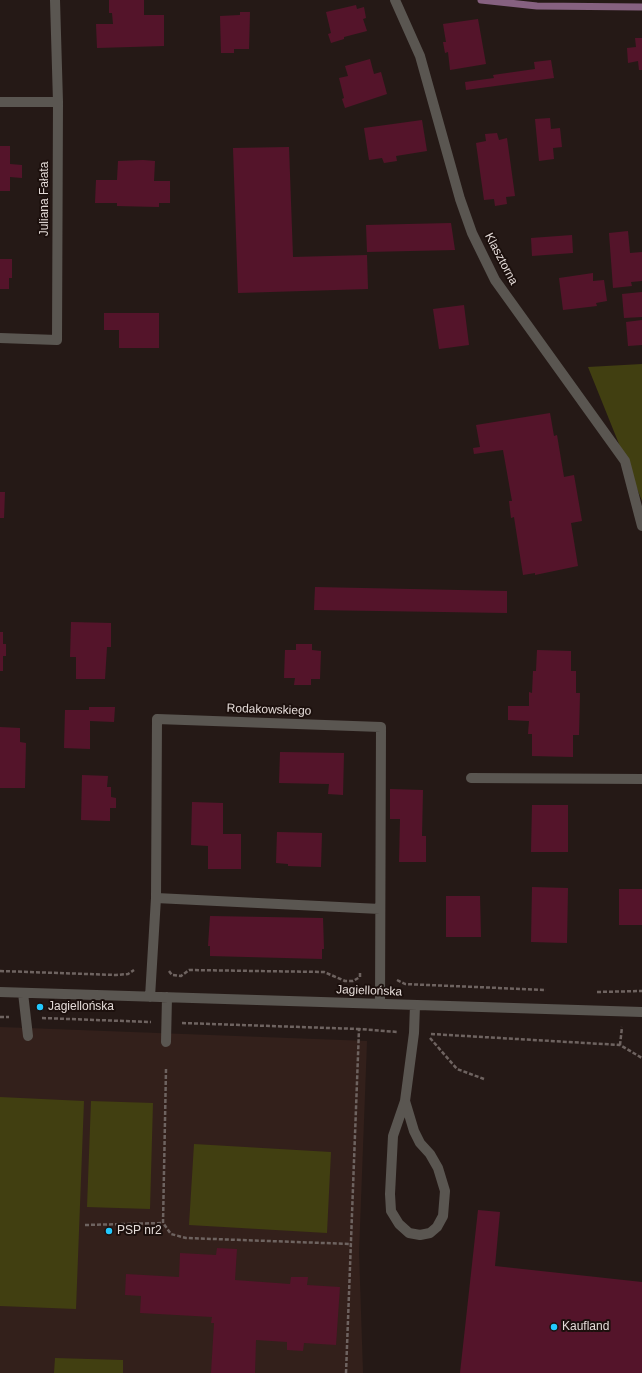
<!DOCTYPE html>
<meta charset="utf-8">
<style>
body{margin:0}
canvas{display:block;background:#251916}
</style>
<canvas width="642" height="1373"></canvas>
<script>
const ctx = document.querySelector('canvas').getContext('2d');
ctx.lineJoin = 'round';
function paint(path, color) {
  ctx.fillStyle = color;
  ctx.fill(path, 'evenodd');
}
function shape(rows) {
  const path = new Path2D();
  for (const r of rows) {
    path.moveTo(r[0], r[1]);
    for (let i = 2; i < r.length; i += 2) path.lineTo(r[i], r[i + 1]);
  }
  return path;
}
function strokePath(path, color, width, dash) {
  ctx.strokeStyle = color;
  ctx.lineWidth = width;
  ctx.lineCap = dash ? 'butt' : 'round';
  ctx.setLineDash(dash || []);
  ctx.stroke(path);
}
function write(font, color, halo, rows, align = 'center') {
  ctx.font = font + ' Helvetica,sans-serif';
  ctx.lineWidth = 4;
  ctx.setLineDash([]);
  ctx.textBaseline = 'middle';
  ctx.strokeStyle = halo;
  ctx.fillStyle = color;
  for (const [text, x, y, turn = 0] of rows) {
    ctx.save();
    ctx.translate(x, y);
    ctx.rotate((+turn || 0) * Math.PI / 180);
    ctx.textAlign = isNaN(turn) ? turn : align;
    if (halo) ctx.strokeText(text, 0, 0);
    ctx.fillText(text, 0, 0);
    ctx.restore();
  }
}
paint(shape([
 [0,1027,367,1041,359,1252,363,1373,0,1373]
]), '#33201b');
paint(shape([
 [642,364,642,501,588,367],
 [0,1097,84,1101,76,1309,0,1306],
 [91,1101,153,1103,150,1209,87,1207],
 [194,1144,331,1152,327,1233,189,1225],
 [55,1358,123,1360,123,1373,54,1373]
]), '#413f11');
strokePath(shape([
 [481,0,537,6,642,7]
]), '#866180', 7);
paint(shape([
 [109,0,144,0,144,15,164,15,164,46,97,48,96,24,113,24,112,13,109,13],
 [356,5,357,9,364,7,366,18,363,19,367,31,344,37,344,39,331,43,328,34,331,33,326,12],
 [240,12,250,12,249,49,234,49,234,53,221,53,220,16,240,15],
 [478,19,486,64,450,70,448,52,445,53,443,42,446,42,443,24],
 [635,38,642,38,642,70,639,70,638,61,628,63,627,48,636,47],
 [370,59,374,74,381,72,387,94,345,108,342,99,344,98,339,78,348,76,345,66],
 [551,60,554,78,466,90,465,82,494,78,493,75,535,69,534,62],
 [550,118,551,129,560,128,562,147,553,148,554,159,539,161,535,119],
 [422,120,427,151,396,156,397,161,384,163,382,158,369,160,364,128],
 [497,133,499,140,507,138,515,196,506,197,507,204,495,206,494,199,484,200,476,143,486,141,485,134],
 [0,146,10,146,10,164,22,165,22,178,10,177,10,191,0,191],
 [289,147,293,257,367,255,368,289,238,293,233,148],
 [143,160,155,161,154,181,170,181,170,203,159,203,159,207,117,206,117,203,95,203,96,180,117,180,118,161],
 [451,223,455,250,367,252,366,225],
 [628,231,630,253,642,252,642,281,631,282,632,286,613,288,609,233],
 [572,235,573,253,532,256,531,238],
 [0,259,12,259,12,278,9,278,9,289,0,289],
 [593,273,593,281,604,280,607,301,596,303,597,306,563,310,559,278],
 [642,292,642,317,624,318,622,294],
 [464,305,469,345,439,349,433,309],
 [104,313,159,313,159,348,119,348,119,330,104,330],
 [642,320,642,345,628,346,626,322],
 [550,413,554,436,557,435,564,477,574,475,582,521,571,523,578,566,535,575,535,573,523,575,514,517,511,518,509,501,512,501,503,450,474,454,473,448,480,447,476,425],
 [0,492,5,492,4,518,0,518],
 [315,587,507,591,507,613,314,610],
 [71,622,111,623,111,647,107,647,105,679,76,679,76,657,70,657],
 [0,632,3,632,3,644,6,644,6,656,3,656,3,671,0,671],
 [296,644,312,644,312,650,321,651,320,679,311,679,311,685,294,685,295,678,284,678,285,650,296,650],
 [537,650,571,651,571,671,576,671,576,693,580,693,579,735,573,735,573,757,532,756,532,734,528,734,529,721,508,720,508,706,529,706,529,692,532,693,533,671,536,671],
 [89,707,115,707,114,722,90,721,90,749,64,748,65,710,89,710],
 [0,727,20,728,20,742,26,743,25,788,0,788],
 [280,752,344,753,343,795,328,794,329,784,279,783],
 [82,775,108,776,107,787,111,787,111,797,116,798,116,808,110,808,110,821,81,820],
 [390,789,423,790,422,836,426,836,426,862,399,862,400,819,390,819],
 [192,802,223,803,223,834,241,834,241,869,208,869,208,846,191,845],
 [532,805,568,805,568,852,531,852],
 [277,832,322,833,321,867,288,866,288,864,276,863],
 [532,887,568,888,567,943,531,942],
 [619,889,642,889,642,925,619,925],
 [446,896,480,896,481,937,446,937],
 [210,916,323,918,324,949,322,949,322,959,210,956,210,946,208,946],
 [478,1210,500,1212,495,1266,642,1282,642,1373,460,1373],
 [217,1248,237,1249,235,1280,290,1284,291,1277,308,1277,307,1285,340,1287,336,1345,304,1343,303,1351,287,1350,287,1342,256,1340,255,1373,211,1373,214,1323,211,1323,212,1317,140,1313,141,1296,125,1295,126,1274,179,1277,180,1253,216,1255]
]), '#54142a');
strokePath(shape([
 [0,971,116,975,128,974,134,970],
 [169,971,172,975,181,976,189,970,324,972,345,981,353,981,360,977,360,971],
 [397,980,405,984,546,990],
 [597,992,642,991],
 [0,1017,9,1017],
 [42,1018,151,1022],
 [182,1023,359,1029],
 [431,1034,620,1045,642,1058],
 [430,1038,457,1069,484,1079],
 [620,1045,622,1027],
 [166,1069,163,1223,171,1234,186,1238,351,1244],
 [85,1225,163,1223],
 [346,1373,359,1029,398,1032]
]), '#6e6360', 2.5, [4, 2]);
strokePath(shape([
 [395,0,420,56,460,199,472,233,495,280,625,461,642,526],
 [0,102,58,102],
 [0,338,57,340,58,102,55,0],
 [471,778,642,779],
 [156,898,380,909],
 [0,992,642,1012],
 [23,993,28,1036],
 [150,997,156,898,157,719,381,727,380,1004],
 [166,1042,167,997],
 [405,1101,414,1131,420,1143,430,1154,438,1168,445,1191,443,1216,437,1227,430,1233,420,1235,409,1233,399,1224,391,1211,390,1194,393,1136,405,1101,414,1033,415,1005]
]), '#5a5651', 10);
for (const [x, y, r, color] of [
 [40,1007,4,"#22c9fe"],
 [109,1231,4,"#22c9fe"],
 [554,1327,4,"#22c9fe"]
]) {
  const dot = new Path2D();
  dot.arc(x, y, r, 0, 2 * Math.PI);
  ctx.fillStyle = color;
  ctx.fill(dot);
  strokePath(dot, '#1c100d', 1.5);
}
write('12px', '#e4dbd8', '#1c100d', [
 ["Juliana Fałata",45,199,-90],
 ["Klasztorna",501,259,62],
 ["Rodakowskiego",269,710,2],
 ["Jagiellońska",369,991,2]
]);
write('12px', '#e4dbd8', '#1c100d', [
 ["Jagiellońska",48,1007],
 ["PSP nr2",117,1231],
 ["Kaufland",562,1327]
], 'left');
</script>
